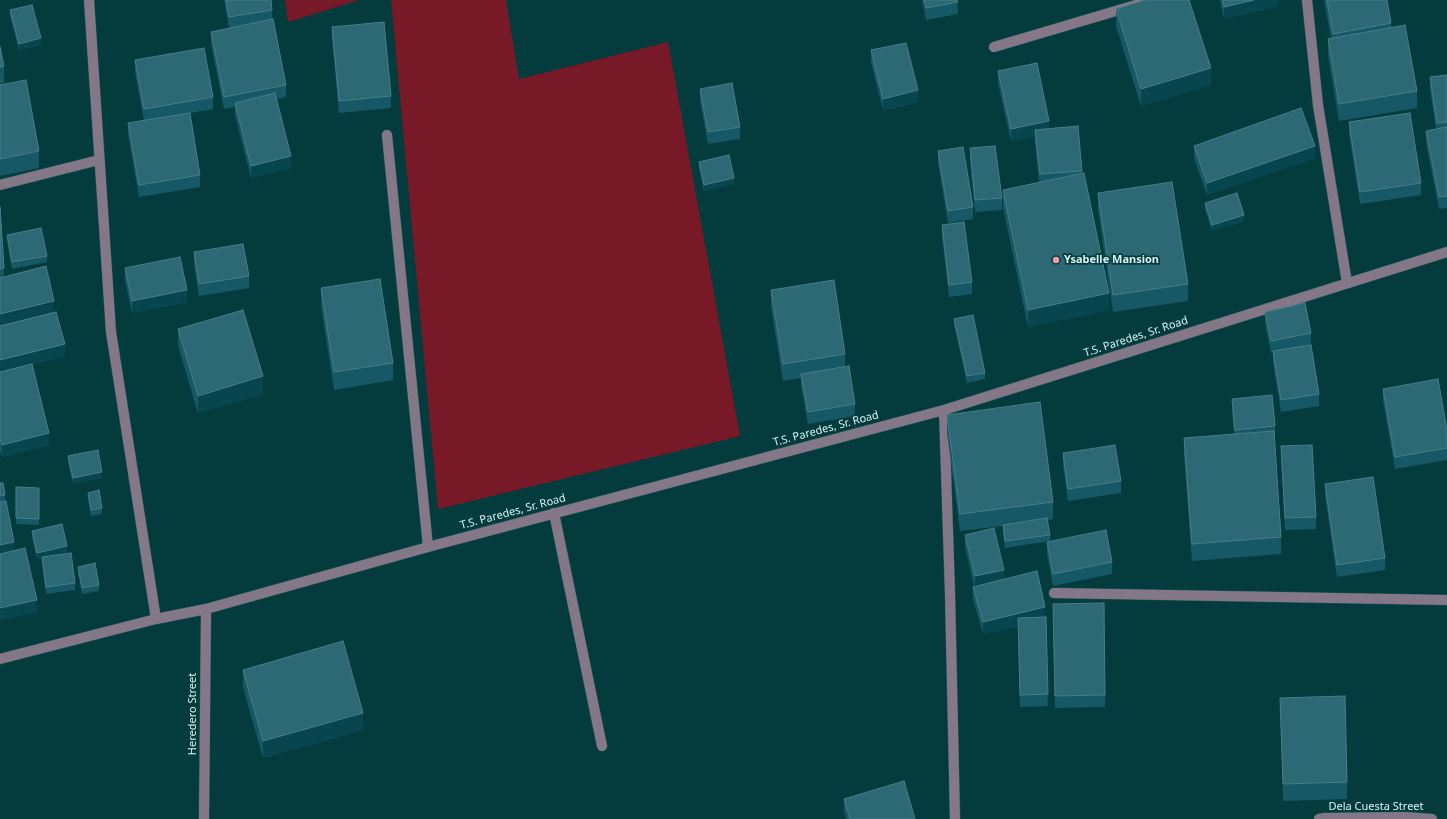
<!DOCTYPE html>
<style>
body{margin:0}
canvas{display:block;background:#043b3d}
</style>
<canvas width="1447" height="819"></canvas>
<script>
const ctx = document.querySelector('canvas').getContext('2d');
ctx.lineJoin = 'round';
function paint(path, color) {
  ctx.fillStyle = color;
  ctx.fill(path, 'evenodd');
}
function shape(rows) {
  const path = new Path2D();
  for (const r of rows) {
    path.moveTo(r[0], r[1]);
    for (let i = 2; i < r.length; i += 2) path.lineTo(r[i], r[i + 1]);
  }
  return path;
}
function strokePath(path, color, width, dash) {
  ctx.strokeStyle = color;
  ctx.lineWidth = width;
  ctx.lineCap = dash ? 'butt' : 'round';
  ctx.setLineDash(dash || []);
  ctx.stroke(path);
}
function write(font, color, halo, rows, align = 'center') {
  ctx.font = font + ' "Noto Sans",sans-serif';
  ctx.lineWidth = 3.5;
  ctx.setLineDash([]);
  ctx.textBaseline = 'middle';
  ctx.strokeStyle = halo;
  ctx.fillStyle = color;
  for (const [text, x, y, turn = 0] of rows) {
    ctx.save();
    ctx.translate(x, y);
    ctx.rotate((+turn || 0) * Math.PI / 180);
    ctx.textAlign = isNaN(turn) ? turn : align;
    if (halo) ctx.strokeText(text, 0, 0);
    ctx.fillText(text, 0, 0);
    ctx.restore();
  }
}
paint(shape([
 [285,0,359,0,288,22],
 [391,0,506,0,519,79,668,42,740,436,438,509]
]), '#781928');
const minor = shape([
 [89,0,111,332,156,619],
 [1307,0,1318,105,1347,283],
 [994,47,1153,0],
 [387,135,428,547],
 [0,185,99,160],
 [944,410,950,594,955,819],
 [554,513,602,746],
 [1054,593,1447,600],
 [0,659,156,619,206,609,428,547,944,410,1447,252],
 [204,819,206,609],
 [1319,819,1325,818,1404,817,1432,819]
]);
strokePath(minor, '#25595a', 11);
strokePath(minor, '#847788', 10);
paint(shape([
 [224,0,271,0,272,10,272,19,286,85,286,97,276,99,291,168,251,178,235,115,235,107,224,109,211,44,211,32,229,28],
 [922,0,957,0,958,14,926,20],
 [1220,0,1279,0,1279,6,1224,19],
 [1324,0,1387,0,1391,23,1391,28,1417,91,1417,108,1339,121,1328,56,1328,39,1331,38],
 [1116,9,1211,85,1141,106,1116,26],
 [10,10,41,45,19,50,10,16],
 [332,27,391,96,391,108,339,113,332,39],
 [0,47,4,66,4,83,0,84],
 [871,50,918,102,883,111,871,62],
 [135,60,213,97,213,109,161,118,200,175,200,187,139,197,128,135,128,123,144,121,135,72],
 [998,71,1049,129,1082,171,1109,310,1028,327,1003,207,1003,190,1039,182,1035,142,1035,136,1011,141,998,83],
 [1447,75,1447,208,1439,209,1426,143,1426,131,1436,129,1430,89,1430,77],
 [0,85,39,151,39,168,0,176],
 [700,89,740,127,740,139,708,144,700,101],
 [1349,122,1421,183,1421,195,1360,204,1349,134],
 [1194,146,1315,158,1207,195,1194,158],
 [970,148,1002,198,1002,210,975,212,970,160],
 [938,151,973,207,973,219,948,223,938,163],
 [699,162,734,184,704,191,699,168],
 [1098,193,1188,284,1188,301,1113,312,1098,210],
 [1205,203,1244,221,1212,231,1205,209],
 [0,207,4,277,54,313,65,356,0,372],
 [942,225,972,282,972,294,949,297,942,237],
 [7,235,47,256,47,262,12,269,7,241],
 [194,252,249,276,249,288,199,296,194,264],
 [125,268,187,302,132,313,125,280],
 [321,288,393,363,393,380,334,390,321,305],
 [771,290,845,354,845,367,855,404,855,416,808,424,801,386,801,378,783,381,771,307],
 [1265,312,1311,333,1311,345,1319,394,1319,406,1281,412,1273,363,1273,352,1271,353,1265,324],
 [954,319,985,373,985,379,967,383,954,325],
 [178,329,263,394,198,413,178,346],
 [0,372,49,445,2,457,0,451],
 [1383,389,1447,430,1447,460,1395,469,1383,401],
 [1232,399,1275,426,1275,438,1274,438,1281,537,1281,554,1192,561,1184,455,1184,438,1234,434,1232,411],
 [947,415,1053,502,1053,519,1047,520,1050,535,1050,541,1005,548,1003,531,1003,526,960,531,947,432],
 [1281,446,1316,517,1316,529,1285,530,1281,458],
 [1063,453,1121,481,1121,493,1068,501,1063,465],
 [68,456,102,478,73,484,68,462],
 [0,483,5,495,5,501,14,551,37,612,0,620],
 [1325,484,1385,558,1385,570,1337,577,1325,496],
 [16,487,39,488,39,525,16,524],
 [88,493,102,508,102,514,91,516,88,499],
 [32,531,67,552,54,555,75,583,75,590,46,594,42,563,42,558,37,559,32,537],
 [965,535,1004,579,1045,617,1048,706,1020,707,1018,626,983,634,973,599,973,587,974,586,965,547],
 [1047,542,1112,562,1112,574,1053,586,1047,554],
 [78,567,99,585,99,591,82,594,78,573],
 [1053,616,1105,695,1105,707,1055,708],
 [243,670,363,730,263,758,243,687],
 [1280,698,1347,782,1347,799,1283,801],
 [844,799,915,819,846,819,844,811]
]), '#175866');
paint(shape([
 [1254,0,1279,0,1279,6,1224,19,1224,7],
 [41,38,41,45,19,50,19,44],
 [1211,68,1211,85,1141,106,1141,89],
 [918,90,918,102,883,111,883,99],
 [1049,121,1049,133,1035,130,1035,136,1011,141,1011,129],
 [1315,146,1315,158,1207,195,1207,183],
 [291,156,291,168,251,178,251,166],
 [734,178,734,184,704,191,704,185],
 [1244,215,1244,221,1212,231,1212,225],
 [187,290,187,302,132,313,132,301],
 [1109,293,1109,310,1028,327,1028,310],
 [54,301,54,313,0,326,0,314],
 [65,344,65,356,0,372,0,360],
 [263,376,263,394,198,413,198,396],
 [49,433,49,445,2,457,2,445],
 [102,472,102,478,73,484,73,478],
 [14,542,14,554,0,557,0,545],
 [67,546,67,552,37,559,37,553],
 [1004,570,1004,582,975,588,975,576],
 [37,600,37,612,0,620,0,608],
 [1045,607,1045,619,983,634,983,622],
 [363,713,363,730,263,758,263,741]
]), '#07454f');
const building = shape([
 [226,0,271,0,272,10,229,17,226,0],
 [924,0,957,0,958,2,926,8,924,0],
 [1145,0,1189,0,1211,68,1141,89,1116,9,1145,0],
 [1223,0,1254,0,1224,7,1223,0],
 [1327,0,1387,0,1391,23,1333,34,1327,0],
 [32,5,41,38,19,44,10,10,32,5],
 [273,19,286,85,224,97,211,32,273,19],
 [384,22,391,96,339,101,332,27,384,22],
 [1405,25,1417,91,1339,104,1328,39,1405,25],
 [906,43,918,90,883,99,871,50,906,43],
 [0,47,4,66,0,67,0,47],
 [204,48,213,97,144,109,135,60,204,48],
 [1037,63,1049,121,1011,129,998,71,1037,63],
 [1447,75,1447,122,1437,123,1430,77,1447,75],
 [26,80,39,151,0,159,0,85,26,80],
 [732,83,740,127,708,132,700,89,732,83],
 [275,93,291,156,251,166,235,103,275,93],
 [1301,108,1315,146,1207,183,1194,146,1301,108],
 [190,113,200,175,139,185,128,123,190,113],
 [1410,113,1421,183,1360,192,1349,122,1410,113],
 [1078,126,1082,171,1040,174,1035,130,1078,126],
 [1447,127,1447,196,1439,197,1426,131,1447,127],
 [995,146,1002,198,975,200,970,148,995,146],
 [963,147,973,207,948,211,938,151,963,147],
 [729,155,734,178,704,185,699,162,729,155],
 [1084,173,1109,293,1028,310,1003,190,1084,173],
 [1172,182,1188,284,1113,295,1098,193,1172,182],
 [1237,193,1244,215,1212,225,1205,203,1237,193],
 [0,207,4,268,0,269,0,207],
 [964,222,972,282,949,285,942,225,964,222],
 [41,228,47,256,12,262,7,235,41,228],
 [243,244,249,276,199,284,194,252,243,244],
 [180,257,187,290,132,301,125,268,180,257],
 [46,266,54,301,0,314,0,278,46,266],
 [380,279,393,363,334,372,321,288,380,279],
 [834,280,845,354,783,364,771,290,834,280],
 [1305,303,1311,333,1271,341,1265,312,1305,303],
 [243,310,263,376,198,396,178,329,243,310],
 [56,312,65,344,0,360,0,326,56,312],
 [973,315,985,373,967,376,954,319,973,315],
 [1311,345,1319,394,1281,400,1273,351,1311,345],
 [32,364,49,433,2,445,0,439,0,372,32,364],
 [849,366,855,404,808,412,801,374,849,366],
 [1438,379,1447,430,1447,448,1395,457,1383,389,1438,379],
 [1272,395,1275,426,1235,430,1232,399,1272,395],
 [1040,402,1053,502,960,514,947,415,1040,402],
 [1274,431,1281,537,1192,544,1184,438,1274,431],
 [1115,445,1121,481,1068,489,1063,453,1115,445],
 [1312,445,1316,517,1285,518,1281,446,1312,445],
 [98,450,102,472,73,478,68,456,98,450],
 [1373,477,1385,558,1337,565,1325,484,1373,477],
 [0,483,3,483,5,495,0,496,0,483],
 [16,487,39,488,39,519,16,518,16,487],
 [99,490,102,508,91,510,88,493,99,490],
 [6,501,14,542,0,545,0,502,6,501],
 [1047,518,1050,535,1005,541,1003,525,1047,518],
 [62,524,67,546,37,553,32,531,62,524],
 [994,528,1004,570,975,576,965,535,994,528],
 [1106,530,1112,562,1053,574,1047,542,1106,530],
 [25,548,37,600,0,608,0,554,25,548],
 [71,553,75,583,46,587,42,557,71,553],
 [95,563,99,585,82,588,78,567,95,563],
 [1037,571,1045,607,983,622,973,587,1037,571],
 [1104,603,1105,695,1055,696,1053,604,1104,603],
 [1046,617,1048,694,1020,695,1018,618,1046,617],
 [343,641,363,713,263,741,243,670,343,641],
 [1345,696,1347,782,1283,784,1280,698,1345,696],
 [904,781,915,819,850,819,844,799,904,781]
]);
paint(building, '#2c6975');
strokePath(building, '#467e89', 1);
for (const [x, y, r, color] of [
 [1056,260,4,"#f59b9e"]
]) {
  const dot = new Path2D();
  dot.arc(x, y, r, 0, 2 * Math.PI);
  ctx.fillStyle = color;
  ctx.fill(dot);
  strokePath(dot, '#043b3d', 1.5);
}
write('bold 11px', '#d4f4f4', '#043b3d', [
 ["Ysabelle Mansion",1064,260]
], 'left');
write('11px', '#d4f4f4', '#043b3d', [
 ["T.S. Paredes, Sr. Road",1136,337,-18],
 ["T.S. Paredes, Sr. Road",826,429,-15],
 ["T.S. Paredes, Sr. Road",513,512,-15],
 ["Heredero Street",193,714,-90],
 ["Dela Cuesta Street",1376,807]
]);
</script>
